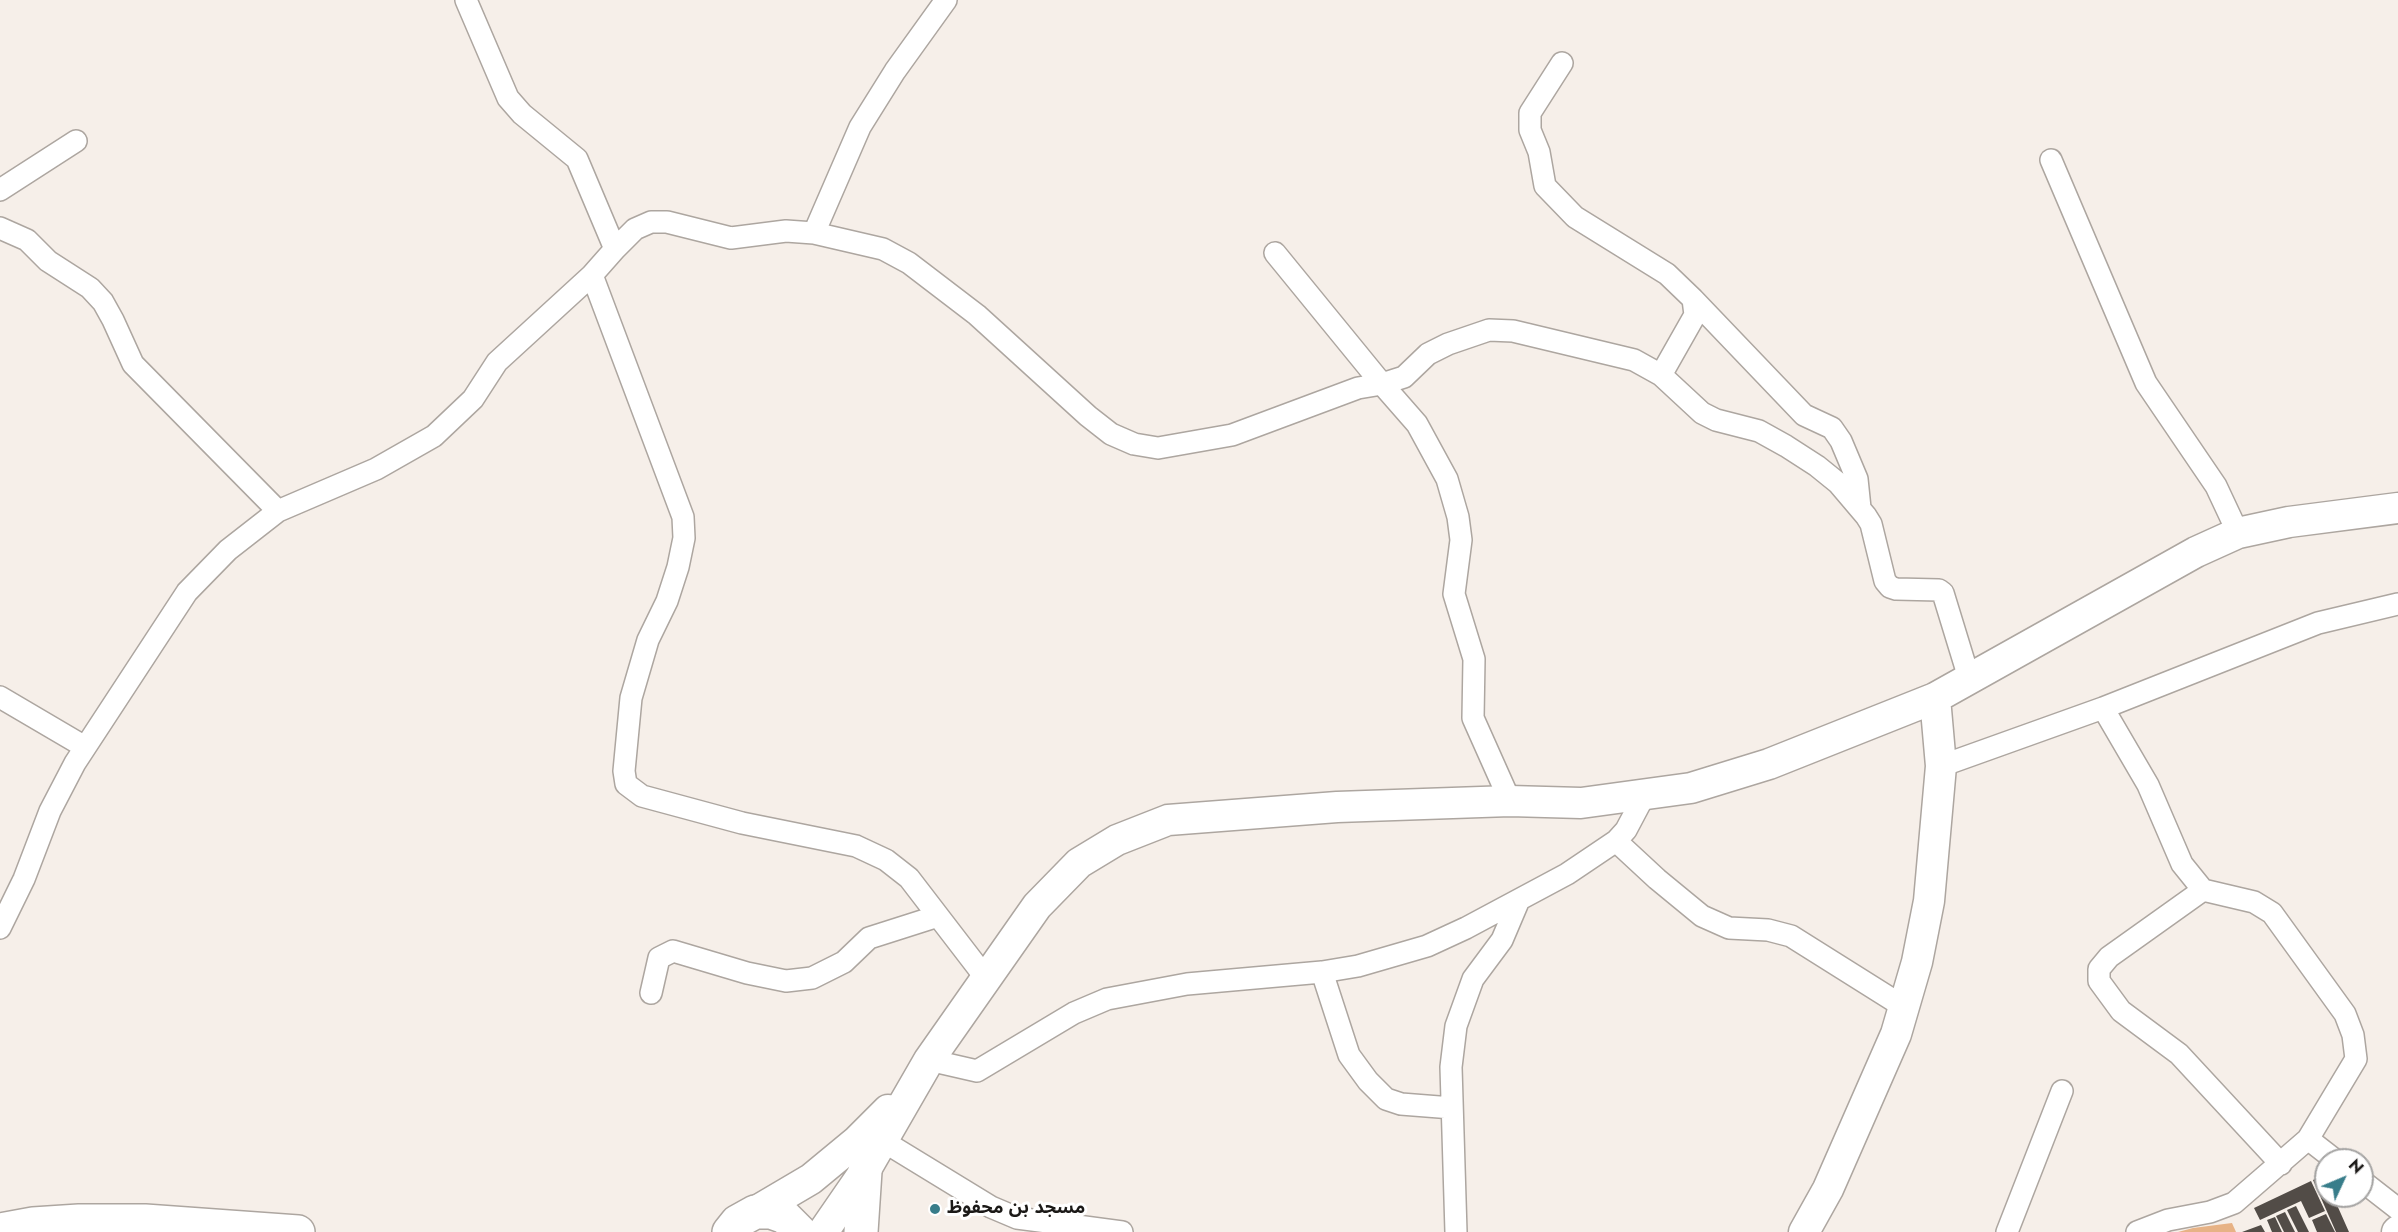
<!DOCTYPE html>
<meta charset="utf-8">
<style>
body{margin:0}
#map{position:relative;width:2398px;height:1232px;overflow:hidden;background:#f6efe9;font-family:Jost,sans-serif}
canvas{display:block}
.north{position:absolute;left:2314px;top:1148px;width:60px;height:60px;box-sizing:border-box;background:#fff;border:2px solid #a4a3a2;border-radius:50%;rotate:46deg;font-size:16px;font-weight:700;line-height:24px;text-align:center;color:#1b1917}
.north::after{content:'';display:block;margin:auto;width:21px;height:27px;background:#387d8a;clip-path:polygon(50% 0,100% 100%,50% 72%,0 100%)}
</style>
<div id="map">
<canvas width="2398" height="1232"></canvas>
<div class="north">N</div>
</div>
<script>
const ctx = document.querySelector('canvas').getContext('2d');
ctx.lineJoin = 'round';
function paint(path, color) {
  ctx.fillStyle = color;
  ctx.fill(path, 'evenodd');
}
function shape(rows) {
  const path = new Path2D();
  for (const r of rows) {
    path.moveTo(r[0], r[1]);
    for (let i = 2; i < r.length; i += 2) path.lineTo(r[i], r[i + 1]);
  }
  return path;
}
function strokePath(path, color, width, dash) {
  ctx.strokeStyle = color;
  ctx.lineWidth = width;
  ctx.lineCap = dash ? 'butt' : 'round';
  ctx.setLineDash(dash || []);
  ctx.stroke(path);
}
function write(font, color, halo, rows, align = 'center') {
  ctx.font = font + ' Jost,"Noto Sans Arabic",sans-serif';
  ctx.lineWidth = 6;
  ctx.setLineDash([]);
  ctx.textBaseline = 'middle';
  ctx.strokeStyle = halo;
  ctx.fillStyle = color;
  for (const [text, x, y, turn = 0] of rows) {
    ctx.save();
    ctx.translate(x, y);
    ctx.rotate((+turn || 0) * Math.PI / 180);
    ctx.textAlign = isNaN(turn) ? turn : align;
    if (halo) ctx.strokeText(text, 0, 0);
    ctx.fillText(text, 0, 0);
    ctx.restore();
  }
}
paint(shape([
 [2232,1223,2236,1232,2178,1232,2193,1228]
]), '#e7b285');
paint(shape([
 [2324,1175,2326,1196,2333,1196,2349,1232,2336,1232,2313,1180],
 [2311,1181,2325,1211,2309,1218,2301,1201,2260,1220,2254,1208],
 [2296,1206,2309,1232,2298,1232,2287,1210],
 [2285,1212,2295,1232,2284,1232,2276,1216],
 [2326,1214,2335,1232,2317,1232,2312,1220],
 [2275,1217,2282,1232,2272,1232,2267,1220],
 [2261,1225,2265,1232,2242,1232]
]), '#524c47');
const street = shape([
 [1562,63,1530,113,1530,130,1539,152,1545,186,1575,217,1667,274,1693,299,1695,315,1661,375],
 [2051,160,2146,383,2216,486,2238,533],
 [0,190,76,141],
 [0,228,27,240,48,261,90,288,103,302,113,320,133,364,278,511],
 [814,233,860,127,895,71,946,0],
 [615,249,635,229,651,222,667,222,731,238,786,231,814,233,883,249,909,263,977,315,1088,416,1111,434,1134,444,1158,448,1232,435,1358,388,1382,384,1417,424,1447,479,1458,517,1461,540,1454,594,1474,659,1473,718,1510,801],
 [1275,253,1382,384,1404,377,1428,354,1448,344,1489,330,1513,331,1634,360,1661,375,1702,413,1716,420,1759,431,1786,446,1817,466,1838,483,1866,516,1871,524,1885,581,1890,587,1896,589,1939,590,1943,593,1969,678],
 [592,275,683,517,684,538,678,567,667,601,648,640,631,698,624,771,626,784,642,796,742,823,856,846,886,860,909,878,985,977],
 [1693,299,1804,415,1832,428,1841,441,1857,479,1860,508],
 [0,697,85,747],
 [2103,708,2148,785,2182,864,2203,890,2254,902,2272,913,2345,1014,2353,1035,2356,1059,2308,1139,2335,1160],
 [1941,766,2103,708,2318,623,2398,604],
 [1616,841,1657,879,1702,916,1729,928,1768,930,1791,936,1904,1007],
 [2203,890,2109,957,2099,969,2099,981,2121,1011,2179,1054,2281,1164],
 [0,928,24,879,50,811,75,763,187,592,228,550,278,511,376,469,434,436,473,399,497,362,592,275,615,249,577,159,522,114,508,98,466,0],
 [1322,972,1349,1055,1368,1081,1386,1099,1401,1104,1452,1108],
 [651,993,659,958,673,951,747,973,786,981,812,978,844,962,869,938,938,916],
 [929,1060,977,1071,1074,1013,1107,999,1187,984,1322,972,1358,966,1427,946,1466,928,1567,874,1616,841,1626,830,1644,796],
 [883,1141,991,1207,1017,1218,1122,1232],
 [2362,1181,2398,1209],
 [1456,1232,1451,1067,1456,1026,1473,979,1502,940,1519,900],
 [2007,1232,2062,1091],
 [2137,1232,2168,1220,2210,1212,2234,1203,2308,1139]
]);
const secondary = shape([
 [755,1212,811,1179,857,1141,888,1110],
 [823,1232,865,1171,929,1060,1037,906,1079,863,1117,840,1168,820,1337,807,1510,801,1581,803,1691,788,1769,764,1935,698,2196,552,2238,533,2289,522,2398,508],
 [1804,1232,1828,1189,1896,1034,1917,962,1929,901,1941,766,1935,698],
 [2397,1232,2398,1231]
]);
const primary = shape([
 [0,1230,33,1224,79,1221,145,1221,298,1232],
 [729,1232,737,1222,755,1212,771,1212,785,1217,800,1232],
 [861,1232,865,1171]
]);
strokePath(street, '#ada6a0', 24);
strokePath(secondary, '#ada6a0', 33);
strokePath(primary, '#ada6a0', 36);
strokePath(street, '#fff', 21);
strokePath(secondary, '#fff', 30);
strokePath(primary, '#fff', 33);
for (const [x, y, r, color] of [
 [935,1209,6,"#387d8a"]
]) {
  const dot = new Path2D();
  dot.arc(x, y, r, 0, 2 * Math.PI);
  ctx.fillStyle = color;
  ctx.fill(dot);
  strokePath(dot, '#fff', 2);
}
write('bold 18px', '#1b1917', '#fff', [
 ["مسجد بن محفوظ",947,1209]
], 'left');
</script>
